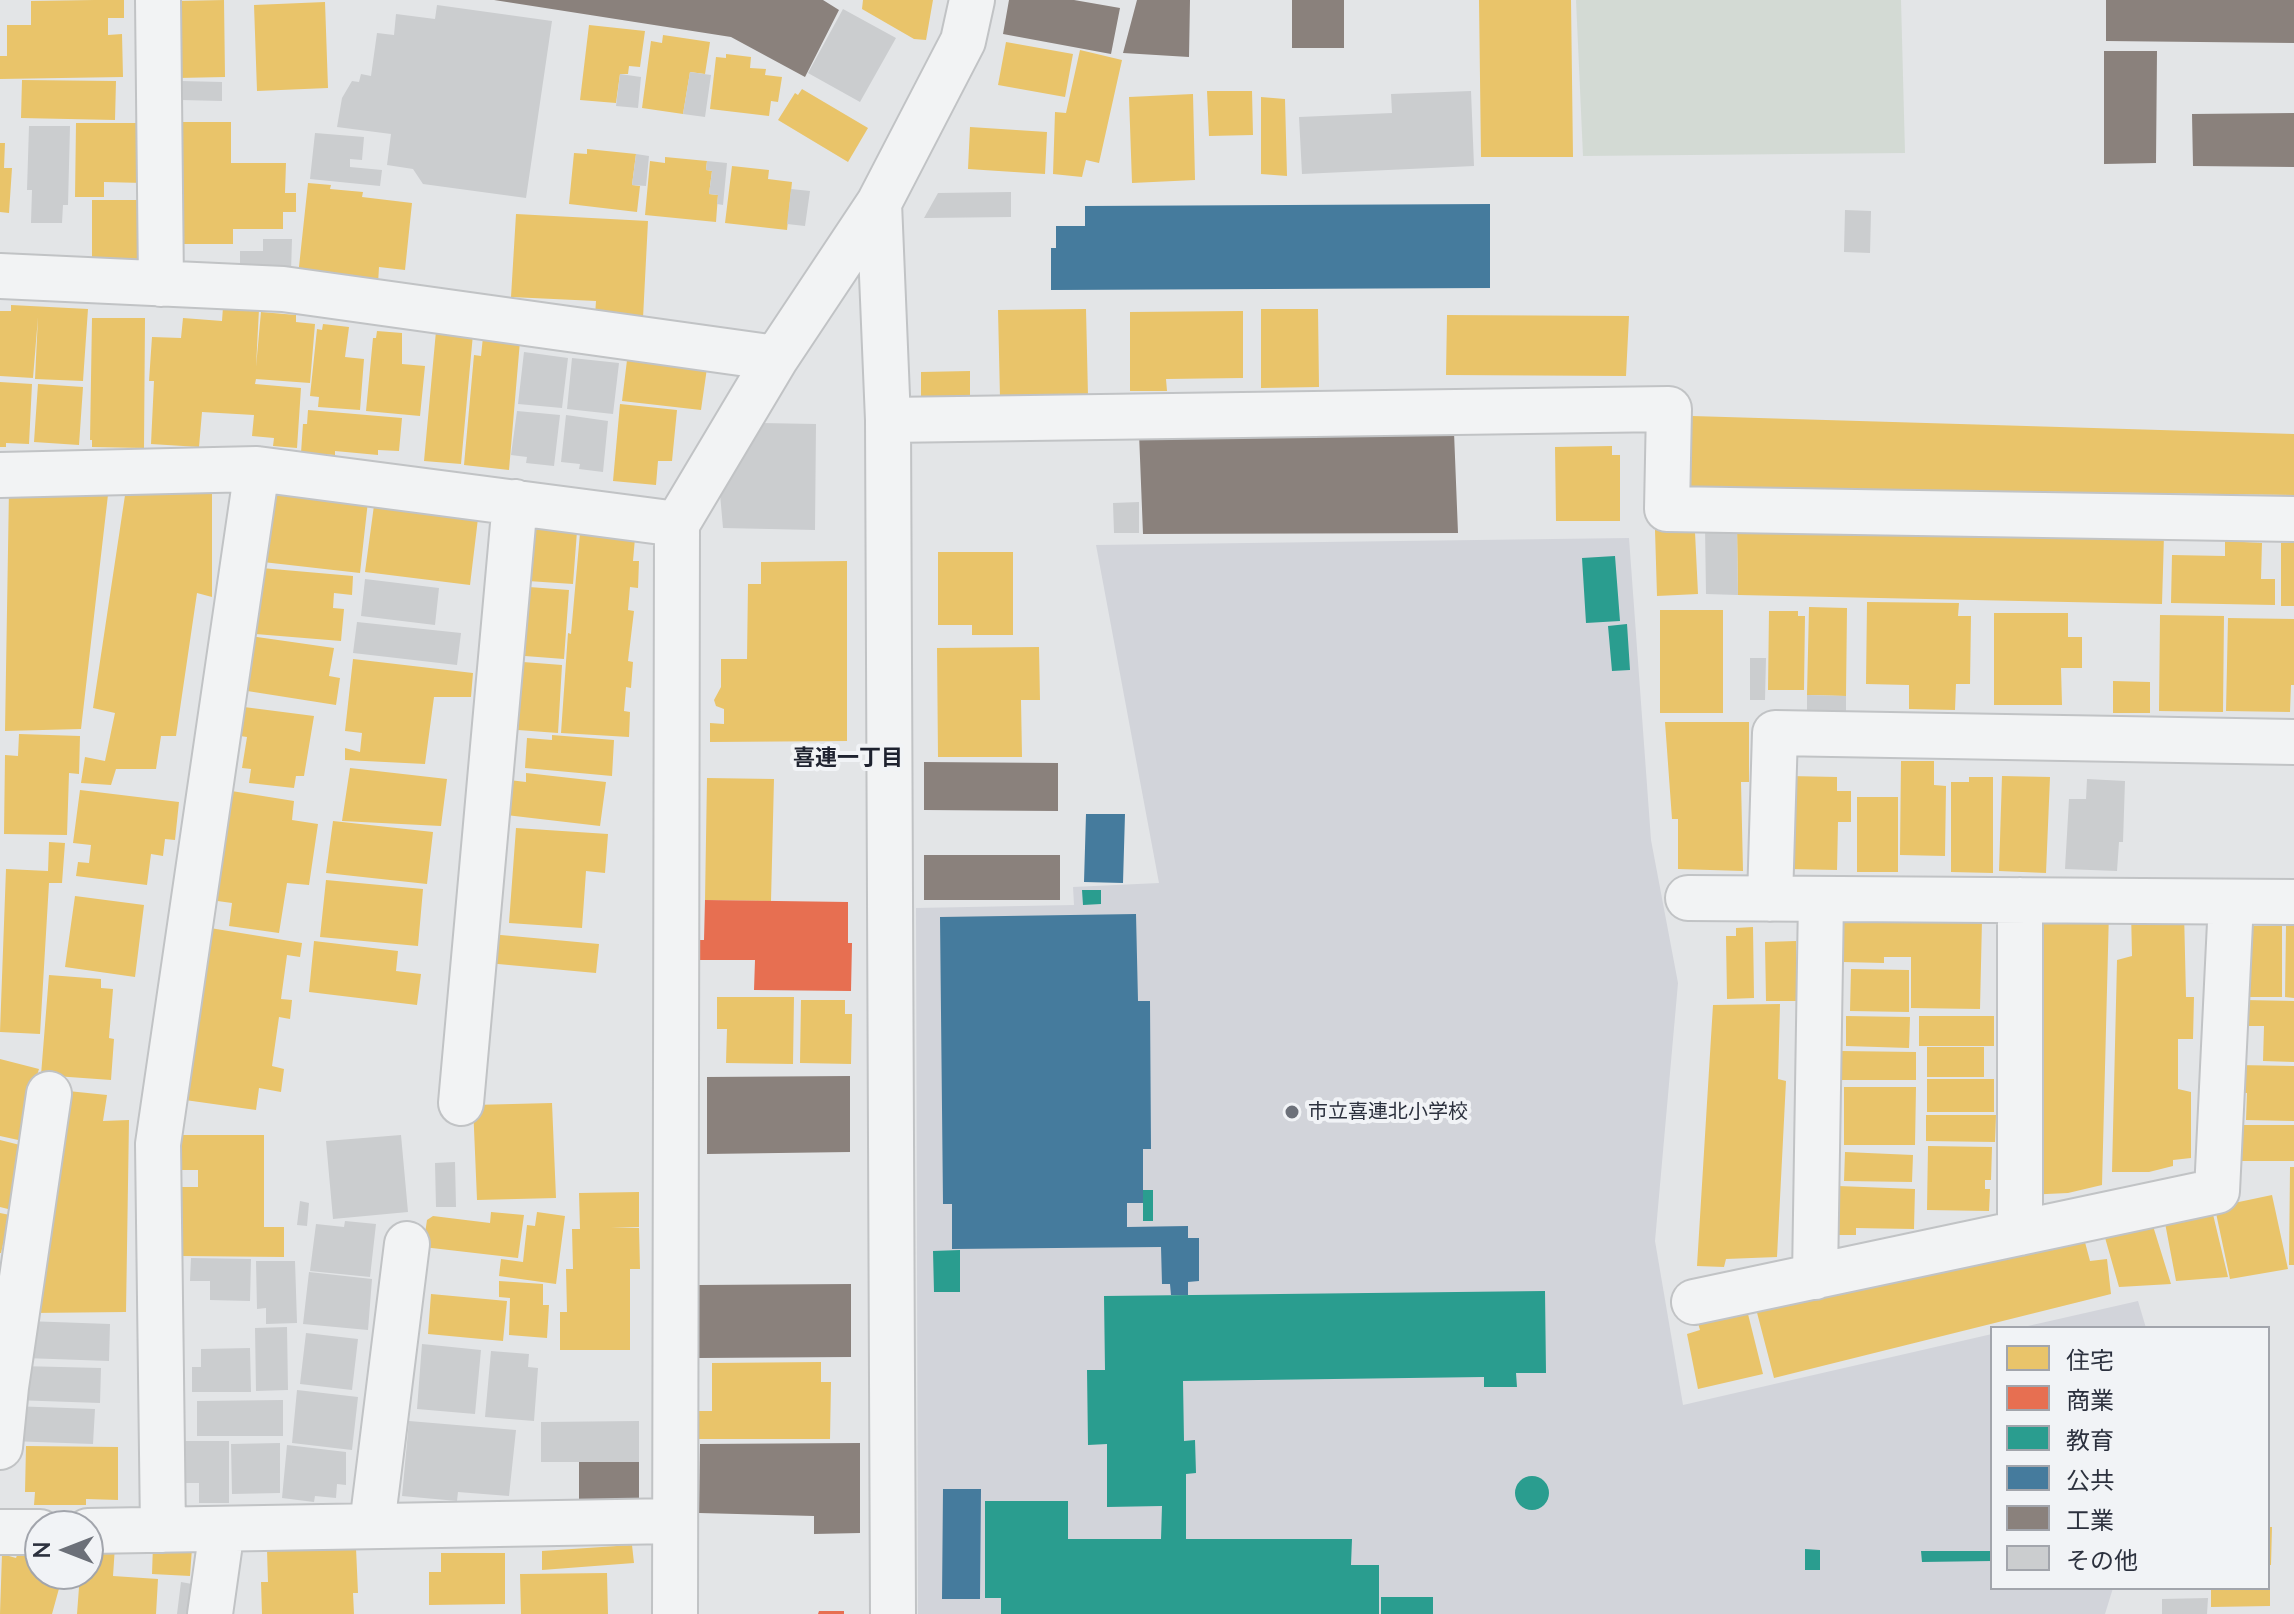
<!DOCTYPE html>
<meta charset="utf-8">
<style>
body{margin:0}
#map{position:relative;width:2294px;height:1614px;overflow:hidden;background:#e3e5e7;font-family:Lato,"Noto Sans JP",sans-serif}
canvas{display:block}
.legend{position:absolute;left:1990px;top:1326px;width:280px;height:264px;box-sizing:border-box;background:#f1f3f6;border:2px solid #a2a5ac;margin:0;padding:10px 14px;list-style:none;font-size:24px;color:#2c313e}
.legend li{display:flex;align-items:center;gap:16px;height:40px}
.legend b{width:40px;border:2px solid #a2a5ac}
.north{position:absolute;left:24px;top:1510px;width:80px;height:80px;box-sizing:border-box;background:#f1f3f6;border:2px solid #a2a5ac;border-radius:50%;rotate:270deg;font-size:22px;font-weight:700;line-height:32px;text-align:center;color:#2c313e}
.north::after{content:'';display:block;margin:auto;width:28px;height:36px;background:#6c7079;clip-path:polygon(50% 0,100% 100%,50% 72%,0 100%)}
</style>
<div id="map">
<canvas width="2294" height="1614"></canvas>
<ul class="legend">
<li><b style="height:22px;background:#e9c46a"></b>住宅</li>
<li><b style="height:22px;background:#e76f51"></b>商業</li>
<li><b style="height:22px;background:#2a9d8f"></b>教育</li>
<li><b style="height:22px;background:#457b9d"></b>公共</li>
<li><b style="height:22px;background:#8a817c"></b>工業</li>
<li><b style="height:22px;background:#cbcdcf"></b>その他</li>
</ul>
<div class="north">N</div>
</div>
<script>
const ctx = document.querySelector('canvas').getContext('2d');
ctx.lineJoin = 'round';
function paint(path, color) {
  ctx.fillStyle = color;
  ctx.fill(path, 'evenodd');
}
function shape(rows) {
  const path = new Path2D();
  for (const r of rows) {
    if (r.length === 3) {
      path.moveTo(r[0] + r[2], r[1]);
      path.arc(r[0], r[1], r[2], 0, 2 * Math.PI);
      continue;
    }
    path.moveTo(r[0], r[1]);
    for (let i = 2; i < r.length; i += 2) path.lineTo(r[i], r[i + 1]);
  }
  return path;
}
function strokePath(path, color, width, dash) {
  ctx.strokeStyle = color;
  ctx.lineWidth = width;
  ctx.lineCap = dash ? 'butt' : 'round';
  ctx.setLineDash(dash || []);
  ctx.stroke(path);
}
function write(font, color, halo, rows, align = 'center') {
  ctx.font = font + ' Lato,"Noto Sans JP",sans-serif';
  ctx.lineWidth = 8;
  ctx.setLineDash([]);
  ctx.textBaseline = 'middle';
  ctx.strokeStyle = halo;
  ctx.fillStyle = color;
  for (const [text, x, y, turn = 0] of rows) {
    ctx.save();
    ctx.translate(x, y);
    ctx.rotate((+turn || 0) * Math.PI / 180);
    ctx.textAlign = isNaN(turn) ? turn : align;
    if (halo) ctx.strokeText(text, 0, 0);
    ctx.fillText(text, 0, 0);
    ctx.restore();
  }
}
paint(shape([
 [1629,538,1651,840,1678,983,1655,1241,1683,1405,1992,1334,1992,1588,2113,1588,2105,1614,918,1614,916,908,1074,905,1073,887,1159,883,1096,545],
 [2138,1301,2146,1328,2019,1328]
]), '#d2d4da');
paint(shape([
 [1576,0,1901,0,1905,153,1583,156]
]), '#d3dad4');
paint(shape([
 [94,0,124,0,124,18,108,18,108,35,122,34,123,77,0,79,0,56,7,56,7,25,31,25,31,1],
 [224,0,225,77,178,78,177,1],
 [863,0,933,0,926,40,914,39,862,9],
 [1479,0,1571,0,1573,157,1481,157],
 [325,2,328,88,257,91,254,5],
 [589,25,645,31,640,67,629,66,628,74,620,74,616,103,580,100],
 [663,35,710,42,705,74,690,72,683,114,642,108,651,41,662,43],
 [1006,42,1073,54,1065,97,998,85],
 [1080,50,1122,60,1099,163,1086,160,1082,177,1053,174,1055,112,1066,113],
 [726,54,751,57,750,68,766,69,765,75,782,77,778,102,771,101,769,116,710,109,716,57,726,58],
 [22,80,116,81,115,120,21,118],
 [802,89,868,128,848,162,778,120,795,93,798,95],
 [1207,91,1252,91,1253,135,1209,136],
 [1193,94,1195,180,1132,183,1129,97],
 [1261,97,1285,99,1287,176,1261,174],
 [179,122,231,122,231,163,286,163,285,193,296,193,296,212,283,212,283,229,233,229,233,244,179,244],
 [76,123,144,123,143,183,104,182,104,197,75,197],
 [970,127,1047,132,1045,174,968,169],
 [0,143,5,143,4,168,12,168,9,213,0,212],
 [587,149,636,154,632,185,640,186,637,212,569,204,574,153,587,154],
 [665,157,707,161,706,170,712,171,709,194,718,195,716,222,645,215,650,161,665,163],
 [732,166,769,170,768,179,792,182,787,230,725,223],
 [308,183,331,185,330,189,363,192,362,197,412,203,405,270,379,267,378,284,298,276],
 [92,200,144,200,144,268,92,267],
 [516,214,648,221,643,318,595,316,596,301,511,297],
 [11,305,88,309,83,381,35,379,38,317,33,378,0,376,0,311,11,311],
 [223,307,259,309,256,367,261,312,296,315,296,322,315,324,310,383,256,379,255,384,301,388,297,448,273,446,274,438,252,436,254,415,202,412,199,447,151,444,154,381,149,381,152,337,181,338,183,318,222,321],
 [1086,309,1088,396,1000,398,998,310],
 [1261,309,1318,309,1319,387,1261,388],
 [1243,311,1243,378,1166,379,1167,391,1130,391,1130,312],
 [1447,315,1629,316,1626,376,1446,375],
 [92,318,145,318,144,448,92,447,92,440,90,440],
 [323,324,349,327,345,357,364,359,360,410,318,407,319,397,310,396,317,329,322,330],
 [377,331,402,333,402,364,425,366,420,416,366,411,373,338,376,338],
 [436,331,473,334,461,464,424,461],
 [483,337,520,341,509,470,464,465,474,355,481,356],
 [628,352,708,361,701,410,622,401],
 [970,371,970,401,921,402,921,372],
 [0,382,32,384,29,444,6,443,6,447,0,447],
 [38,384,83,387,79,445,34,442],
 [620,404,677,410,672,461,658,461,656,485,613,481],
 [308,410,402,418,399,451,378,450,378,455,335,451,335,455,301,453,303,424,307,424],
 [1692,416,2294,434,2294,495,1690,487],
 [1612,446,1612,455,1620,455,1620,521,1556,521,1555,447],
 [127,482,212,492,212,597,197,593,176,736,161,736,156,769,116,769,111,785,81,783,85,757,105,761,115,713,93,708],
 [109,486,81,729,5,731,9,489],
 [275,489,369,492,360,573,254,561],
 [375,498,479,510,470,585,365,572],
 [578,518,573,584,528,581,533,526],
 [1737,527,2164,535,2162,604,1738,595],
 [1655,530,1695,532,1698,594,1657,596],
 [580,533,635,538,633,561,639,561,638,588,630,587,628,610,634,611,628,661,633,662,631,688,626,687,624,711,630,712,629,737,561,733,568,633,571,634],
 [2225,541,2262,543,2261,579,2275,579,2275,605,2171,603,2172,555,2225,556],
 [2281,543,2294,543,2294,606,2281,606],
 [938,552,1013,552,1013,635,972,635,972,625,938,625],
 [847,561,847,741,710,742,710,723,724,724,724,709,716,706,714,700,721,687,721,659,747,659,748,584,761,584,761,562],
 [250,567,353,576,352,595,334,593,333,608,344,609,341,641,243,633],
 [529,587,569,590,564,659,525,656],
 [1867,602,1959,603,1958,616,1971,616,1970,684,1956,684,1955,710,1909,709,1909,685,1866,684],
 [1809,607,1847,608,1846,696,1807,695],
 [1660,610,1723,610,1723,713,1660,713],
 [1769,611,1798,611,1798,616,1805,616,1804,690,1768,690],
 [1994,613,2068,613,2068,637,2082,637,2082,668,2061,668,2062,705,1994,705],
 [2160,615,2224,616,2223,712,2159,711],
 [2228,618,2294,619,2294,685,2291,685,2290,712,2226,711],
 [250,636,334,648,329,676,340,678,336,705,241,690],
 [1039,647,1040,700,1021,700,1022,757,938,757,937,648],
 [353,659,473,673,471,697,434,697,425,764,345,760,345,748,360,752,362,733,345,731],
 [523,662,562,665,558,733,518,730],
 [2113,681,2150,682,2150,713,2113,713],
 [244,707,314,716,304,776,296,776,294,788,249,783,251,769,242,768,247,737,240,736],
 [1665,722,1749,722,1749,782,1741,782,1743,871,1678,869,1678,819,1672,819],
 [19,734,80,736,79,774,69,773,67,835,4,834,5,755,18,756],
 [552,735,614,740,612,776,525,768,527,738,552,740],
 [1901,761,1934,761,1934,785,1946,786,1945,856,1900,855],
 [350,768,447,779,441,826,342,821],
 [526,773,606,782,600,826,506,815,509,780,526,782],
 [1789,776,1837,777,1837,791,1851,791,1851,822,1838,822,1837,870,1788,869],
 [2002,776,2050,777,2046,873,1999,871],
 [1969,777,1993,777,1993,873,1951,872,1951,782,1969,782],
 [707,778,774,779,771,901,705,900],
 [219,789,294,801,292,820,318,824,309,885,287,883,279,933,229,926,232,903,203,899],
 [80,790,179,802,175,840,165,839,163,856,151,854,147,885,76,876,78,862,89,863,91,845,73,843],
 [1857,797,1898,797,1898,872,1857,872],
 [333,821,433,832,427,884,326,873],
 [516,828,608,834,605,873,586,871,582,928,509,923],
 [49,842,65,843,62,883,49,883,40,1034,0,1032,6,869,48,871],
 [326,880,423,889,418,946,320,937],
 [75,896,144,905,135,977,65,967],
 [2039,909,2109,911,2102,1185,2068,1193,2025,1195],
 [2131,911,2184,911,2186,997,2194,997,2193,1039,2178,1039,2178,1089,2191,1092,2191,1158,2173,1160,2173,1166,2149,1172,2112,1172,2117,960,2132,956],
 [1844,915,1910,916,1910,923,1982,920,1980,1009,1911,1008,1911,957,1884,957,1884,963,1843,962],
 [2245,926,2282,926,2282,997,2245,997],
 [2286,926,2294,926,2294,998,2285,997],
 [1753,927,1754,998,1727,999,1726,936,1736,936,1736,928],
 [210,928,302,943,300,957,287,955,281,999,292,1000,290,1019,279,1017,272,1066,284,1069,281,1092,259,1088,256,1110,185,1100],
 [490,934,599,944,596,973,487,963],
 [314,941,398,951,396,971,421,974,417,1005,309,992],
 [1796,941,1797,1001,1766,1001,1765,942],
 [1851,969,1909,970,1909,1012,1850,1011],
 [49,975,101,979,101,988,113,989,109,1038,114,1039,111,1080,41,1075],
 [717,997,794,997,793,1064,726,1063,727,1029,717,1029],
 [801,1000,845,1000,845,1014,852,1014,851,1064,800,1063],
 [2245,1000,2294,1001,2294,1062,2263,1061,2264,1026,2244,1026],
 [1780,1004,1778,1079,1786,1081,1777,1257,1726,1259,1724,1267,1697,1266,1713,1005],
 [1846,1016,1910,1017,1909,1048,1846,1046],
 [1919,1016,1994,1016,1994,1046,1919,1046],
 [1927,1047,1984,1047,1984,1077,1927,1077],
 [1841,1051,1916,1052,1916,1080,1840,1080],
 [0,1059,39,1069,34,1085,32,1143,0,1136],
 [2237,1065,2294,1066,2294,1121,2246,1120,2247,1093,2237,1093],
 [1927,1079,1994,1079,1994,1112,1927,1112],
 [1844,1087,1916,1087,1915,1145,1844,1145],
 [68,1091,107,1095,103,1121,129,1120,126,1312,31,1313],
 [552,1103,556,1198,477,1200,473,1105],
 [1926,1115,1996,1115,1995,1142,1926,1141],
 [2240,1125,2294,1125,2294,1161,2240,1161],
 [181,1135,264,1135,264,1227,284,1227,284,1257,182,1256,182,1187,198,1187,198,1170,181,1170],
 [0,1140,32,1148,16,1211,0,1207],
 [1928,1146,1992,1147,1991,1180,1985,1180,1985,1189,1990,1189,1989,1211,1927,1210],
 [1845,1152,1913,1155,1912,1182,1844,1181],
 [2290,1167,2294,1167,2294,1265,2289,1265],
 [1838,1186,1915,1189,1914,1229,1856,1228,1856,1235,1837,1235],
 [639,1192,639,1227,611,1227,639,1228,640,1269,630,1269,630,1350,560,1350,560,1312,567,1312,566,1269,573,1269,572,1229,580,1229,579,1193],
 [2272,1195,2288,1269,2230,1279,2213,1199,2234,1203],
 [2211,1206,2228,1277,2176,1281,2165,1223],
 [491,1212,524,1215,518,1258,423,1247,427,1220,433,1216,490,1223],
 [537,1212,565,1216,556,1284,499,1276,501,1259,523,1262,527,1225,535,1226],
 [0,1213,10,1215,1,1253,0,1253],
 [2149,1213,2171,1284,2119,1287,2102,1227],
 [2082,1231,2090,1261,2107,1259,2111,1294,1774,1378,1755,1305],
 [499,1281,543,1284,543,1305,549,1305,547,1338,509,1335,510,1298,499,1297],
 [431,1294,507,1301,503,1341,428,1334],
 [1747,1310,1763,1374,1698,1389,1687,1334,1700,1330,1697,1320],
 [821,1362,821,1382,831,1382,830,1439,699,1439,699,1411,712,1411,712,1363],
 [26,1446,118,1447,118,1500,86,1499,86,1505,34,1505,35,1492,25,1492],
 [2268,1527,2272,1527,2271,1565,2268,1565],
 [88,1544,115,1546,113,1576,158,1579,156,1614,77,1614,80,1574,88,1574],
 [153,1545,192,1548,190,1576,152,1574],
 [632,1545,634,1563,542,1570,542,1551],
 [20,1547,40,1548,40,1574,63,1574,52,1614,0,1614,2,1554,16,1558],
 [356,1548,358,1593,353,1593,354,1614,262,1614,261,1582,268,1582,267,1550],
 [441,1553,505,1553,505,1604,429,1605,429,1572,441,1572],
 [607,1573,608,1614,521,1614,520,1574],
 [2211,1588,2270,1588,2270,1606,2211,1607]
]), '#e9c46a');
paint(shape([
 [705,900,848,902,848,943,852,943,851,991,754,990,755,960,699,960,700,940,704,940],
 [819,1611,844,1611,844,1614,818,1614]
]), '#e76f51');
paint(shape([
 [1615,556,1620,621,1586,623,1582,558],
 [1627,624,1630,670,1612,671,1608,626],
 [1082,890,1101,890,1101,904,1083,905],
 [1143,1190,1153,1190,1153,1221,1143,1221],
 [960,1250,960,1292,934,1292,933,1251],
 [1545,1291,1546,1373,1516,1373,1517,1387,1484,1387,1484,1377,1183,1381,1184,1441,1195,1440,1196,1473,1186,1474,1186,1539,1352,1539,1351,1565,1379,1565,1379,1614,1001,1614,1001,1598,985,1598,985,1501,1068,1501,1068,1539,1161,1539,1162,1506,1107,1507,1107,1444,1088,1445,1087,1370,1105,1370,1104,1296],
 [1532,1493,17],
 [1805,1549,1820,1550,1820,1570,1805,1570],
 [1921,1551,1992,1551,1992,1561,1922,1562],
 [1381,1597,1433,1597,1433,1614,1381,1614]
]), '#2a9d8f');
paint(shape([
 [1490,204,1490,288,1051,290,1051,248,1056,248,1056,226,1085,226,1085,206],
 [1086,814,1125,814,1123,883,1084,882],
 [1136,914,1138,1001,1150,1001,1151,1149,1143,1149,1143,1203,1127,1203,1127,1227,1188,1226,1188,1238,1199,1238,1199,1281,1188,1282,1188,1295,1171,1295,1170,1284,1162,1284,1161,1247,952,1249,952,1204,943,1204,940,917],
 [943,1489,981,1489,980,1599,942,1599]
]), '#457b9d');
paint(shape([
 [494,0,823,0,839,10,805,77,731,37],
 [1009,0,1074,0,1120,8,1111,54,1003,34],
 [1137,0,1190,0,1189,57,1123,53],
 [1292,0,1344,0,1344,48,1292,48],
 [2106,0,2294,0,2294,43,2106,41],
 [2104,51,2157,51,2156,163,2104,164],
 [2294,113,2294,167,2193,166,2192,114],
 [1454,432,1458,533,1143,534,1139,433],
 [924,762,1058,763,1058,811,924,810],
 [924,855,1060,855,1060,900,924,900],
 [850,1076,850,1152,707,1154,707,1077],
 [851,1284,851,1357,699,1358,699,1285],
 [860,1443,860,1533,814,1534,814,1516,699,1513,700,1444],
 [579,1462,639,1462,639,1499,579,1500]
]), '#8a817c');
paint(shape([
 [437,5,552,21,526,198,423,184,413,169,387,165,391,134,337,127,342,98,352,81,359,82,361,74,371,76,377,33,394,35,396,14,435,19],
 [843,9,896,38,860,102,808,73],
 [690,72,711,75,705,117,683,114],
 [620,74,641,77,638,108,616,106],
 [181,81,222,82,222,101,181,100],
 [1471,91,1474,166,1302,174,1299,117,1392,113,1391,94],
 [29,126,70,126,68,205,63,205,62,223,31,223,32,190,27,190],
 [315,133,364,137,362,160,350,159,350,167,382,170,380,186,310,179],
 [636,154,649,156,646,186,632,185],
 [707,161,727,163,723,205,717,204,718,195,709,194,712,171,706,170],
 [791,189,810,191,805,226,787,224],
 [1011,192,1011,217,924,218,938,193],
 [1845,210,1871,211,1870,253,1844,252],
 [263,239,292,239,291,272,240,271,240,251,263,251],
 [524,352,568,358,562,408,518,404],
 [572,358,619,363,613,414,567,409],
 [517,411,560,415,554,466,526,463,527,457,511,455],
 [566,415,608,421,603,472,579,469,580,464,561,462],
 [761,423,816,424,815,530,723,528,720,494],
 [1139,502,1139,533,1114,533,1113,503],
 [1705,526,1737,527,1738,595,1706,594],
 [365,579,439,588,435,625,361,616],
 [357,622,461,633,457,665,353,653],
 [1750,658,1766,658,1765,700,1750,700],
 [1807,695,1846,696,1846,713,1807,712],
 [2087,779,2125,781,2123,842,2119,842,2117,871,2065,869,2069,799,2086,799],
 [401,1135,408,1212,333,1219,326,1141],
 [455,1162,456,1207,436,1207,435,1163],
 [300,1201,309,1203,307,1226,297,1225],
 [345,1221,376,1224,370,1277,310,1271,316,1224,344,1227],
 [191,1258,251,1259,250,1301,210,1300,210,1281,190,1281],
 [256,1261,295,1261,297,1323,266,1324,266,1308,257,1309],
 [309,1272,372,1279,368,1330,303,1324],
 [26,1321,110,1324,109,1361,25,1358],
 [287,1327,288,1390,256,1391,255,1328],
 [306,1333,358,1339,352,1390,300,1384],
 [422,1344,481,1350,475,1414,417,1409],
 [250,1348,251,1392,192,1392,192,1367,201,1367,201,1349],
 [491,1351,529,1354,528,1367,538,1368,534,1421,485,1417],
 [20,1366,101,1368,100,1403,14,1400],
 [297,1390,358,1397,352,1450,292,1443],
 [283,1400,283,1436,197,1436,197,1401],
 [11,1406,95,1409,93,1444,10,1441],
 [409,1421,516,1430,509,1496,458,1492,457,1501,402,1496],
 [639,1421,639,1462,541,1462,541,1422],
 [184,1441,229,1441,229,1503,199,1503,199,1483,184,1483],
 [280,1443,280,1493,232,1494,231,1444],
 [287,1445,346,1452,346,1485,337,1484,336,1498,315,1496,314,1502,282,1498],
 [181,1582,192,1584,189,1614,177,1614],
 [2208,1598,2207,1614,2162,1614,2162,1599]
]), '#cbcdcf');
const minor = shape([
 [158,0,161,284],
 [879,203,888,420,893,1614],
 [0,276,283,289,776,358],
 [888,420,1669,409,1667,509,2294,519],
 [0,475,257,469,677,524],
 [1688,898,2294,902],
 [1770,899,1775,733,2294,742],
 [461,1103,515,502],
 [2020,1233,2020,900],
 [1815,1277,1821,899],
 [1694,1302,2217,1191,2231,902],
 [0,1447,6,1387,49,1094],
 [372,1525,407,1244],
 [163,1530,158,1144,257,469],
 [88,1531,675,1521],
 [0,1532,40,1532],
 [210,1614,222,1529],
 [675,1614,677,524,776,358,879,203,963,41,972,0]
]);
strokePath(minor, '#c1c3c5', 48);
strokePath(minor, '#f2f3f4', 44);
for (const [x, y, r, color] of [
 [1292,1112,8,"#6c7079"]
]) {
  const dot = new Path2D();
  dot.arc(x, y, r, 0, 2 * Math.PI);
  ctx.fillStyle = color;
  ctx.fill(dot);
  strokePath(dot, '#f1f3f6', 3);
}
write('20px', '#2c313e', '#f1f3f6', [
 ["市立喜連北小学校",1308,1112]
], 'left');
write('bold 22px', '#1e222f', '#f1f3f6', [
 ["喜連一丁目",848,758]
]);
</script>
